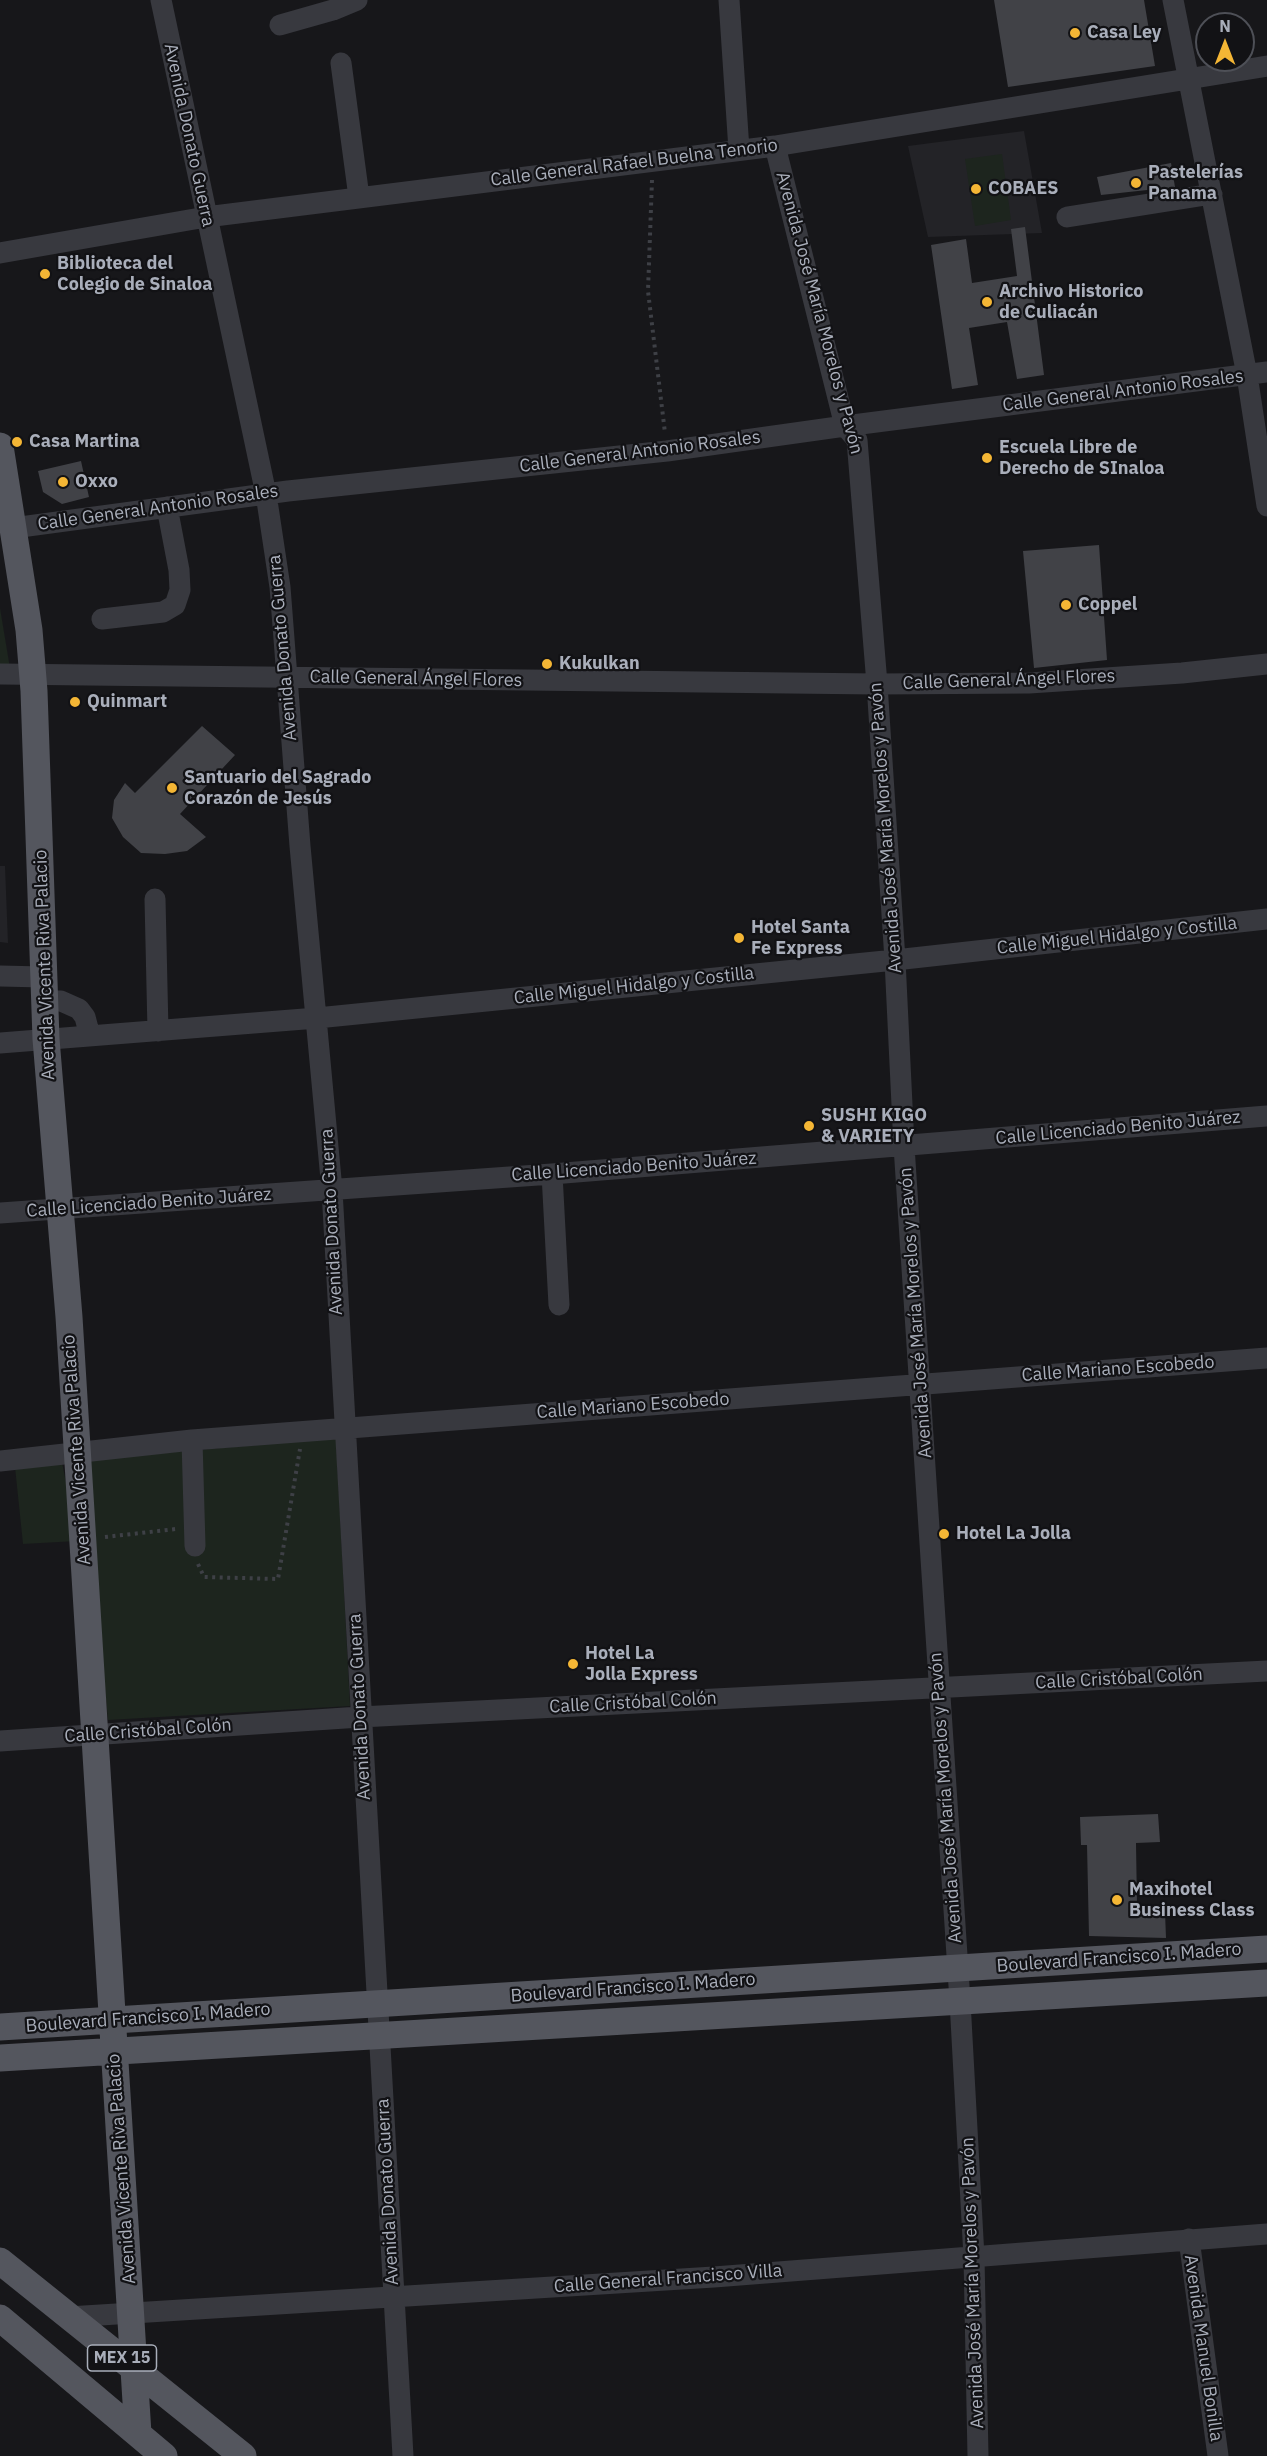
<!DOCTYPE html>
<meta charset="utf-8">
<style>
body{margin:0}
#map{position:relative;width:1267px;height:2456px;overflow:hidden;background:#17171a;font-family:"IBM Plex Sans",sans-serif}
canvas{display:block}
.north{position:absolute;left:1195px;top:12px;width:60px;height:60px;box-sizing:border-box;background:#121215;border:2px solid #4e5057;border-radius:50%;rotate:0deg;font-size:16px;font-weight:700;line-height:24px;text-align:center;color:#a9aeba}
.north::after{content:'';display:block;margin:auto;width:21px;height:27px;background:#f4b635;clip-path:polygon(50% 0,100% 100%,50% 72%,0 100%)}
</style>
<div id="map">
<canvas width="1267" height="2456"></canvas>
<div class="north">N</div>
</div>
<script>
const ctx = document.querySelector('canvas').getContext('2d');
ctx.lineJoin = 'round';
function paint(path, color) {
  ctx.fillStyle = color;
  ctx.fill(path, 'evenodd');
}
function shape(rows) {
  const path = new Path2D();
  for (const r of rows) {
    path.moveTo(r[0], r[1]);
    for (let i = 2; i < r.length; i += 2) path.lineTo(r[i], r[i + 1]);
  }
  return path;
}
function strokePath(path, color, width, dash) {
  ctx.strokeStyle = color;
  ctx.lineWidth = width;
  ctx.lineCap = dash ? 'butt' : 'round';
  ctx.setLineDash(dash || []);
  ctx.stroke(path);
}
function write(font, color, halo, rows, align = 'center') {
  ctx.font = font + ' "IBM Plex Sans",sans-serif';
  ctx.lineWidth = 4.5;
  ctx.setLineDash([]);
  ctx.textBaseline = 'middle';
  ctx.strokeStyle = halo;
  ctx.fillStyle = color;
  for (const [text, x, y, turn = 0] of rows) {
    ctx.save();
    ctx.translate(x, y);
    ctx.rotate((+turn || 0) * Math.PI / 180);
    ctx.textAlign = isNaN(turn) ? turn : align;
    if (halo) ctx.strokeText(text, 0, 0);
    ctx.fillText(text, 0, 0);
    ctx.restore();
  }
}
paint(shape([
 [1024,131,1042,233,928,237,908,146],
 [0,866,5,866,8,943,0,942]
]), '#232327');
paint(shape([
 [1002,154,1011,220,975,226,965,159],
 [0,608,10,668,0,667],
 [336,1438,350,1706,108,1720,83,1460],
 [62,1462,77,1541,23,1544,15,1467]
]), '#1d251e');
paint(shape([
 [994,0,1144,0,1155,66,1008,87],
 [1171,163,1175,187,1101,195,1097,177],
 [1025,227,1044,375,1017,379,1007,322,969,328,978,385,952,389,931,245,966,239,972,283,1017,276,1011,229],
 [81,461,89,497,62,504,43,492,38,471],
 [1099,545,1107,660,1034,668,1023,551],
 [202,726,235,755,180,814,206,837,187,851,165,854,141,853,123,837,112,818,114,800,125,783,135,793],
 [1158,1814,1160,1842,1136,1843,1137,1906,1147,1906,1147,1913,1165,1912,1166,1938,1089,1936,1087,1845,1081,1845,1080,1817]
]), '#414247');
strokePath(shape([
 [652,180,648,291,665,433],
 [105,1537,176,1529],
 [198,1564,204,1577,278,1579,300,1449]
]), '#3e4046', 4, [3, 4.5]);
strokePath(shape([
 [161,0,266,494,280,587,300,846,332,1190,403,2456],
 [729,0,739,150],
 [1173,0,1247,375,1267,506],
 [280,25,333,10,357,0],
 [341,63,359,197],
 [775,146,845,426,857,440,877,684,895,960,904,1146,960,2001,974,2257,978,2456],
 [1067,217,1212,194],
 [0,253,206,217,775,146,1267,66],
 [13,528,288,491,667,451,845,426,1267,372],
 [102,619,163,612,175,605,180,590,179,570,167,507],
 [0,674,877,684,1029,683,1182,673,1267,664],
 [155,899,158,1031],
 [0,976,43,977],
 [44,1001,61,1001,79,1009,85,1017,90,1036],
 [0,1043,317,1018,895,960,1267,919],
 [552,1174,559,1305],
 [0,1213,552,1174,1267,1116],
 [192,1440,195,1546],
 [0,1461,192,1440,1267,1358],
 [0,1741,360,1717,1267,1671],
 [1189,2239,1218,2456],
 [68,2317,714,2277,1267,2234]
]), '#38393f', 21);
strokePath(shape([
 [0,446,29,630,34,691,46,1039,69,1317,138,2434],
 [0,2027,1267,1949],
 [0,2058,1267,1983],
 [0,2261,243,2456],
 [0,2318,164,2456]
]), '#54565e', 27);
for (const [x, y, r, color] of [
 [1075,33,6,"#f4b635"],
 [1136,183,6,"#f4b635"],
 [976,189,6,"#f4b635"],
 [45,274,6,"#f4b635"],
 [987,302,6,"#f4b635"],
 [17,442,6,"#f4b635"],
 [987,458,6,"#f4b635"],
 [63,482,6,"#f4b635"],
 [1066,605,6,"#f4b635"],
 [547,664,6,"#f4b635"],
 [75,702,6,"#f4b635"],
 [172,788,6,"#f4b635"],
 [739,938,6,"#f4b635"],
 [809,1126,6,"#f4b635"],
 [944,1534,6,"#f4b635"],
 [573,1664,6,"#f4b635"],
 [1117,1900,6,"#f4b635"]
]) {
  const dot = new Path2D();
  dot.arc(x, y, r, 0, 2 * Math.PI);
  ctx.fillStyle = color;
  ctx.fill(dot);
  strokePath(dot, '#121215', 2);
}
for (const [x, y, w] of [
 [122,2358,69]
]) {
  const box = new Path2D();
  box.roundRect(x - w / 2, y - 13, w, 26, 4.5);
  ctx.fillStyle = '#121215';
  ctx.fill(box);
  strokePath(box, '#a9aeba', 1.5);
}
write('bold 16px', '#a9aeba', null, [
 ["MEX 15",122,2358]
]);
write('bold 18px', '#a9aeba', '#121215', [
 ["Casa Ley",1087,33],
 ["Pastelerías",1148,173],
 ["Panama",1148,194],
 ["COBAES",988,189],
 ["Biblioteca del",57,264],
 ["Colegio de Sinaloa",57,285],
 ["Archivo Historico",999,292],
 ["de Culiacán",999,313],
 ["Casa Martina",29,442],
 ["Escuela Libre de",999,448],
 ["Derecho de SInaloa",999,469],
 ["Oxxo",75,482],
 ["Coppel",1078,605],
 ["Kukulkan",559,664],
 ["Quinmart",87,702],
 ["Santuario del Sagrado",184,778],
 ["Corazón de Jesús",184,799],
 ["Hotel Santa",751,928],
 ["Fe Express",751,949],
 ["SUSHI KIGO",821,1116],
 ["& VARIETY",821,1137],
 ["Hotel La Jolla",956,1534],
 ["Hotel La",585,1654],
 ["Jolla Express",585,1675],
 ["Maxihotel",1129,1890],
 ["Business Class",1129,1911]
], 'left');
write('18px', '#a9aeba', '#121215', [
 ["Avenida Donato Guerra",189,135,78],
 ["Calle General Rafael Buelna Tenorio",634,163,-7],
 ["Avenida José María Morelos y Pavón",819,313,75],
 ["Calle General Antonio Rosales",1123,391,-7],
 ["Calle General Antonio Rosales",640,452,-7],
 ["Calle General Antonio Rosales",158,508,-8],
 ["Avenida Donato Guerra",283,648,-95],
 ["Calle General Ángel Flores",416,679,1],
 ["Calle General Ángel Flores",1009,680,-2],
 ["Avenida José María Morelos y Pavón",886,828,-94],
 ["Calle Miguel Hidalgo y Costilla",1117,936,-6],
 ["Avenida Vicente Riva Palacio",45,965,-92],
 ["Calle Miguel Hidalgo y Costilla",634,986,-6],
 ["Calle Licenciado Benito Juárez",1118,1128,-5],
 ["Calle Licenciado Benito Juárez",634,1167,-4],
 ["Calle Licenciado Benito Juárez",149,1203,-4],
 ["Avenida Donato Guerra",332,1222,-93],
 ["Avenida José María Morelos y Pavón",916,1313,-94],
 ["Calle Mariano Escobedo",1118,1369,-4],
 ["Calle Mariano Escobedo",633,1406,-4],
 ["Avenida Vicente Riva Palacio",77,1450,-94],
 ["Calle Cristóbal Colón",1119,1679,-3],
 ["Calle Cristóbal Colón",633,1703,-3],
 ["Avenida Donato Guerra",360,1707,-93],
 ["Calle Cristóbal Colón",148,1731,-4],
 ["Avenida José María Morelos y Pavón",946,1798,-94],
 ["Boulevard Francisco I. Madero",1119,1958,-4],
 ["Boulevard Francisco I. Madero",633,1988,-4],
 ["Boulevard Francisco I. Madero",148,2018,-4],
 ["Avenida Vicente Riva Palacio",122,2169,-94],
 ["Avenida Donato Guerra",388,2192,-93],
 ["Calle General Francisco Villa",668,2279,-4],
 ["Avenida José María Morelos y Pavón",973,2283,-92],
 ["Avenida Manuel Bonilla",1203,2348,82]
]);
</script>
